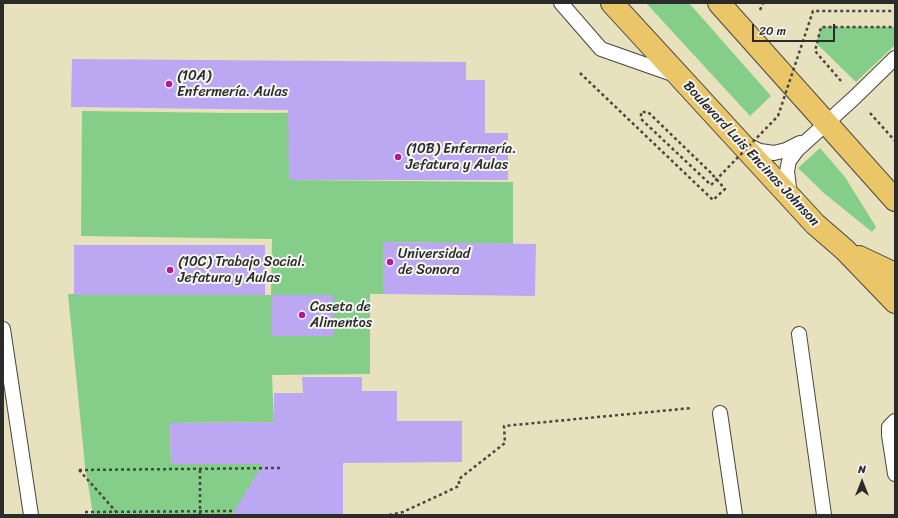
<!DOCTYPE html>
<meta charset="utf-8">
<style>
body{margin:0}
#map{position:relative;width:898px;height:518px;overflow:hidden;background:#e8e1be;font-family:Sriracha,sans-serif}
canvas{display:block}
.frame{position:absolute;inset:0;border:4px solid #2b2b2b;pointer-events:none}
.north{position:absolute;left:842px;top:462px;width:40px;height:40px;-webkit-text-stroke:3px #f6f6f2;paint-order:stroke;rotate:0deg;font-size:11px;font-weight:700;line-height:16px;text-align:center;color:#2b2b2b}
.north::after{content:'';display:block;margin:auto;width:14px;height:18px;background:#2b2b2b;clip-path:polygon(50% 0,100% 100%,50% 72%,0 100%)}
.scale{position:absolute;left:752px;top:24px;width:83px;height:18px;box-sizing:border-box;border:2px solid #2b2b2b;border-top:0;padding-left:5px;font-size:12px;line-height:14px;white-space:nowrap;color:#2b2b2b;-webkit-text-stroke:3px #f6f6f2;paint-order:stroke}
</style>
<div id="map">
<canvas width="898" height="518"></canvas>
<div class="frame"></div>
<div class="north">N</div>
<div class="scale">20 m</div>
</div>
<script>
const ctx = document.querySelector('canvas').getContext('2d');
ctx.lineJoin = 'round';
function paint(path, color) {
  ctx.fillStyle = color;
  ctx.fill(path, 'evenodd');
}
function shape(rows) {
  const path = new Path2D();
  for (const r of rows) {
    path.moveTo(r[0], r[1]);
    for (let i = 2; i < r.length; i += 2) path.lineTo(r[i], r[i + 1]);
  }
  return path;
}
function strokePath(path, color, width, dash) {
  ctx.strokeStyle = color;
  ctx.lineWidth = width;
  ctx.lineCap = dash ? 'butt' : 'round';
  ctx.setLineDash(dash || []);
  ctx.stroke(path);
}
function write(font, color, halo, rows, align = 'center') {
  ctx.font = font + ' Sriracha,sans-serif';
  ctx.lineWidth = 4;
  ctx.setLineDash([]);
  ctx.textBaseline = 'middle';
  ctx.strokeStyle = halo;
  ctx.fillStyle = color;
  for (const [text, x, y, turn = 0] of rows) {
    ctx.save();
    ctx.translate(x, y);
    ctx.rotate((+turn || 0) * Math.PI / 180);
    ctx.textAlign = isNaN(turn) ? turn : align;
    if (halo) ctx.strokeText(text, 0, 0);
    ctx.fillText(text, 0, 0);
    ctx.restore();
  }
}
paint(shape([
 [646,3,689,3,771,96,750,116],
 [821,27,895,27,895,45,856,82,816,43],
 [82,111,236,113,444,112,289,134,289,180,513,182,513,244,383,242,383,294,370,294,370,374,272,375,274,422,170,423,171,464,280,464,232,515,93,515,85,466,68,294,271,295,272,239,81,236],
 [820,148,845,177,876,227,872,232,825,194,798,168]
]), '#85ce8a');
paint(shape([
 [72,59,466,62,466,80,485,80,485,133,508,133,508,180,289,180,288,110,71,107],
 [383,242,536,244,535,296,383,294],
 [74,245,265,245,265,295,74,295],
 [272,295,333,295,333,336,272,336],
 [302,377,362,377,362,391,397,391,397,421,462,421,462,462,343,463,343,515,232,515,263,464,171,464,170,423,274,422,274,393,303,393]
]), '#bca8f2');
const service = shape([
 [561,3,601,49,675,75],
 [747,145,760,151,774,153,786,150,800,143],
 [790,196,787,171,789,161,797,150,855,97,895,58],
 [3,329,31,515],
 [799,334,824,515],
 [720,413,735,515],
 [895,421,889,427,889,435,895,474]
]);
const primary = shape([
 [612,3,815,224,845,250,895,302],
 [719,3,895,200],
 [859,257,895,274]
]);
strokePath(service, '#474641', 16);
strokePath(primary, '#474641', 24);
strokePath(shape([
 [760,10,763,3],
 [580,73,713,200,725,189,711,173],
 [841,81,815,51,821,27,895,27],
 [870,113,895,141],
 [79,470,280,468],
 [79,470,119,515],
 [85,512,235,511],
 [200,515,200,469],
 [389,515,403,512,459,486,459,479,505,443,504,426,692,408]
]), '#474641', 2.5, [3, 3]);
strokePath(service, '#fff', 14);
strokePath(primary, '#ebc669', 22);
strokePath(shape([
 [711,173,648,112,641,112,641,119,711,185,778,116,813,11,895,11]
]), '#474641', 2.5, [3, 3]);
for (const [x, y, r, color] of [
 [169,84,4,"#b5179e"],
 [398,157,4,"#b5179e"],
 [390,262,4,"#b5179e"],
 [170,270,4,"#b5179e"],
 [302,315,4,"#b5179e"]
]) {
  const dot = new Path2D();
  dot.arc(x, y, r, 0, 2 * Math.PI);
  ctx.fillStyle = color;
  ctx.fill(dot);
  strokePath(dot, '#f6f6f2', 1.5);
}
write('14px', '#2b2b2b', '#f6f6f2', [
 ["(10A)",177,76],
 ["Enfermería. Aulas",177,92],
 ["(10B) Enfermería.",406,149],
 ["Jefatura y Aulas",406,165],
 ["Universidad",398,254],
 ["de Sonora",398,270],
 ["(10C) Trabajo Social.",178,262],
 ["Jefatura y Aulas",178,278],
 ["Caseta de",310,307],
 ["Alimentos",310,323]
], 'left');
write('14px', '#2b2b2b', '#f6f6f2', [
 ["Boulevard Luis Encinas Johnson",751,154,47]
]);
</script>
